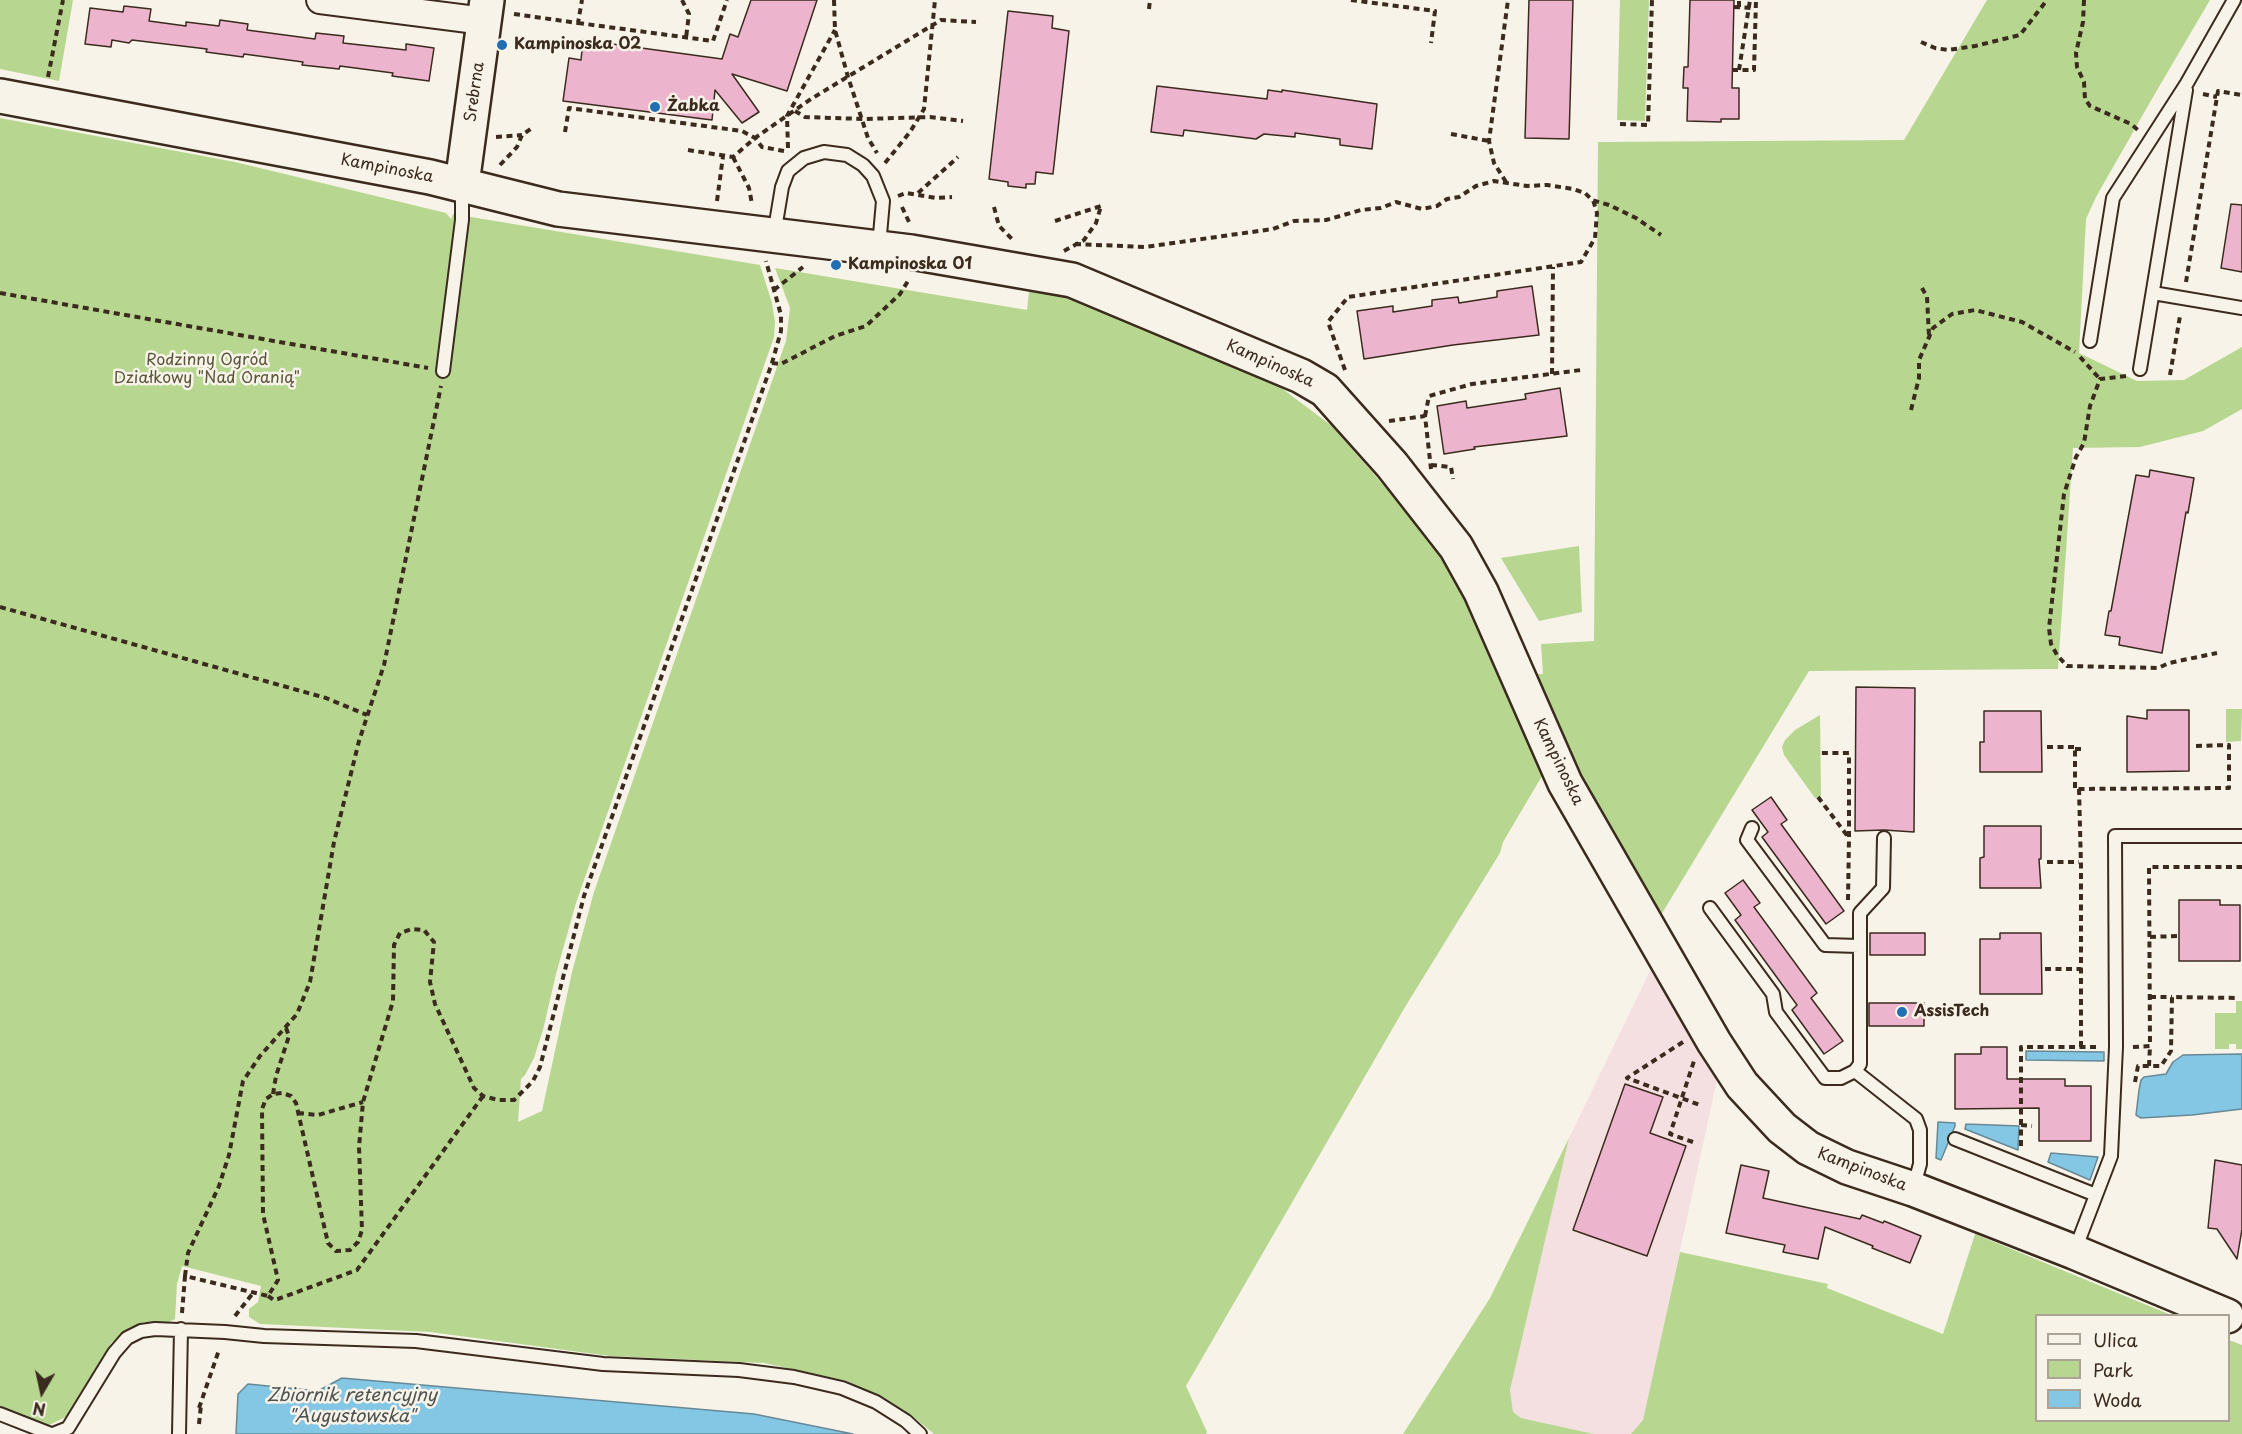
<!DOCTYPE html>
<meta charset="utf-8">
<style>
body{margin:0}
#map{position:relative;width:2242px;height:1434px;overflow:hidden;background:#f7f3e8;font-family:"Playpen Sans",sans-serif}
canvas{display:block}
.legend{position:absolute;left:2035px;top:1314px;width:195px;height:108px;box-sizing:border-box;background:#f7f3e8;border:2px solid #aca397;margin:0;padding:8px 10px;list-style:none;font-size:18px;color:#3b2a1e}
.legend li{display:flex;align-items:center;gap:12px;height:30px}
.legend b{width:30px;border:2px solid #aca397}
.north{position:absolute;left:12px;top:1362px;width:60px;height:60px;-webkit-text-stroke:4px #f7f3e8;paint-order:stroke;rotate:189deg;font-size:16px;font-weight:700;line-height:24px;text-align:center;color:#3b2a1e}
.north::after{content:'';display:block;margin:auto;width:21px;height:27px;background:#3b2a1e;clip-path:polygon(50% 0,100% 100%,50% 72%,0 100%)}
</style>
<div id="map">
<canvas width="2242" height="1434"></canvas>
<ul class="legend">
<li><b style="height:8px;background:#f7f3e8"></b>Ulica</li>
<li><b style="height:16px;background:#b7d790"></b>Park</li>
<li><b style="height:16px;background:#84c7e5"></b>Woda</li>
</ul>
<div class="north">N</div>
</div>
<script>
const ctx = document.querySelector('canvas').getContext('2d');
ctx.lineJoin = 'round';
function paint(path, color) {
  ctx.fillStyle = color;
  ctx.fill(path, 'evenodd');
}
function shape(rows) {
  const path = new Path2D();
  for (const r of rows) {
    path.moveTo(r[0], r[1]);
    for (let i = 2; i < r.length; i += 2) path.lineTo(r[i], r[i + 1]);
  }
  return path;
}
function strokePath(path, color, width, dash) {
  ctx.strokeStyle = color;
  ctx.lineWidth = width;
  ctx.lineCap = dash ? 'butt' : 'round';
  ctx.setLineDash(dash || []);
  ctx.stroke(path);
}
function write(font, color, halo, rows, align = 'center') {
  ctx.font = font + ' "Playpen Sans",sans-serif';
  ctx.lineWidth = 5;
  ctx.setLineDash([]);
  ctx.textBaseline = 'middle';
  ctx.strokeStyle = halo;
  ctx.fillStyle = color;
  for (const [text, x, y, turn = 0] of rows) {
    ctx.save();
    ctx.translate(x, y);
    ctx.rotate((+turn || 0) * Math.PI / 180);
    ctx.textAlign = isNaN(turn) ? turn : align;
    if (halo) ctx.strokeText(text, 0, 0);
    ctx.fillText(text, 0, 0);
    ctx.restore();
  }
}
paint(shape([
 [1651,969,1718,1075,1643,1421,1631,1434,1594,1434,1521,1418,1513,1412,1510,1390,1569,1138]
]), '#f4e0e0');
paint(shape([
 [0,0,73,0,59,81,0,69],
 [1620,0,1649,0,1645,121,1617,120],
 [1987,0,2210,0,2153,97,2096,197,2086,219,2079,353,2137,381,2184,380,2242,347,2242,409,2203,431,2140,447,2073,448,2058,669,1809,671,1661,915,1584,788,1533,674,1543,674,1541,644,1594,641,1598,142,1904,140],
 [0,118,235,162,446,213,451,219,453,214,760,265,772,303,775,322,774,337,576,903,556,974,543,1030,534,1058,525,1075,521,1079,518,1122,542,1111,572,972,594,892,786,341,790,308,775,268,1027,310,1029,292,1057,294,1217,357,1280,387,1332,426,1441,551,1469,605,1542,776,1503,842,1500,853,1405,1007,1186,1386,1207,1432,1206,1434,934,1434,916,1419,847,1381,764,1363,610,1356,430,1332,260,1324,249,1317,249,1309,258,1302,261,1286,182,1266,177,1284,175,1319,169,1322,144,1322,129,1328,111,1343,102,1361,66,1417,49,1425,0,1407],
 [1579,546,1582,612,1539,621,1501,558],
 [2226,709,2242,709,2241,741,2226,742],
 [1820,715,1821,796,1815,798,1784,755,1782,747,1785,740,1795,730],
 [2236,1001,2242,1001,2242,1049,2236,1049,2236,1044,2229,1044,2229,1049,2215,1049,2215,1013,2236,1013],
 [1569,1138,1510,1390,1513,1412,1521,1418,1594,1434,1403,1434,1490,1298],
 [1975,1234,2171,1315,2036,1316,2036,1420,2228,1420,2229,1340,2242,1345,2242,1434,1631,1434,1643,1420,1680,1252,1828,1284,1827,1288,1943,1334]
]), '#b7d790');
const water = shape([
 [2026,1051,2104,1052,2104,1061,2026,1060,2026,1051],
 [2242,1054,2242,1109,2192,1115,2141,1118,2136,1115,2139,1090,2141,1080,2144,1077,2166,1074,2173,1062,2183,1055,2242,1054],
 [1938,1122,1955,1123,1955,1126,1941,1160,1936,1158,1938,1122],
 [1966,1124,2019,1126,2018,1150,1965,1129,1966,1124],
 [2051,1153,2098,1157,2090,1180,2048,1162,2051,1153],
 [342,1378,754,1414,853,1434,236,1434,238,1394,248,1384,318,1391,342,1378]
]);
paint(water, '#84c7e5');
strokePath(water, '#678895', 1.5);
const building = shape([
 [751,0,817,0,787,91,732,74,759,112,742,123,715,90,712,120,563,101,569,58,581,60,583,40,722,59,730,34,738,37,751,0],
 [1529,0,1573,0,1569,139,1525,138,1529,0],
 [1690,0,1734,0,1732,88,1739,88,1739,119,1721,119,1721,122,1687,121,1688,88,1683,88,1684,67,1688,67,1690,0],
 [124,6,151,9,149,21,186,26,186,22,219,26,220,20,248,24,247,30,315,39,316,33,344,36,343,43,406,50,406,44,434,48,429,81,392,76,393,73,340,66,339,69,302,65,303,62,244,54,243,57,206,52,207,49,132,40,129,43,112,40,111,47,85,44,90,8,123,12,124,6],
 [1008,11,1053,16,1052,28,1069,31,1053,174,1036,172,1035,184,1026,184,1026,188,1008,186,1008,182,989,179,1008,11],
 [1157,86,1267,99,1268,90,1282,92,1282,90,1377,104,1372,149,1340,145,1340,139,1295,133,1295,137,1264,134,1256,139,1184,130,1183,136,1151,132,1157,86],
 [2231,204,2242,205,2242,272,2221,268,2231,204],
 [1532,286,1539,335,1453,345,1364,359,1357,311,1393,306,1393,312,1432,306,1432,300,1458,297,1459,303,1497,297,1497,291,1532,286],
 [1560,388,1567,436,1474,447,1475,449,1444,454,1437,406,1466,401,1467,408,1526,399,1525,394,1560,388],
 [2150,470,2194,478,2188,513,2186,512,2162,653,2119,645,2120,637,2105,635,2109,611,2111,611,2136,475,2149,477,2150,470],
 [1856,687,1915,688,1914,832,1884,830,1855,831,1856,687],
 [2147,710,2189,710,2189,771,2127,772,2127,716,2147,719,2147,710],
 [1984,711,2041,711,2042,772,1980,772,1980,742,1984,742,1984,711],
 [1771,797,1787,820,1781,824,1844,911,1826,924,1762,837,1768,832,1752,810,1771,797],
 [1984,826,2041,826,2041,859,2039,859,2041,888,1980,888,1980,858,1984,857,1984,826],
 [1743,880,1760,903,1754,907,1817,993,1811,998,1843,1041,1824,1054,1792,1010,1797,1005,1735,920,1741,915,1725,893,1743,880],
 [2179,900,2220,900,2220,905,2240,905,2240,961,2179,961,2179,900],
 [1870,933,1925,933,1925,955,1870,955,1870,933],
 [2000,933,2041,933,2042,994,1980,994,1980,939,2000,939,2000,933],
 [1869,1003,1924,1003,1924,1026,1869,1026,1869,1003],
 [1981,1047,2007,1047,2007,1079,2065,1079,2065,1086,2091,1086,2091,1141,2039,1141,2039,1108,1955,1109,1955,1054,1981,1054,1981,1047],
 [1625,1084,1663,1097,1650,1133,1686,1146,1647,1256,1573,1230,1625,1084],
 [2215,1160,2242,1165,2242,1229,2237,1259,2217,1229,2208,1228,2215,1160],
 [1741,1165,1769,1171,1763,1198,1860,1219,1862,1215,1883,1223,1884,1221,1921,1236,1910,1263,1872,1248,1873,1246,1825,1227,1818,1259,1783,1252,1785,1245,1726,1233,1741,1165]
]);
paint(building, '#ecb5cd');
strokePath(building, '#3b2a1e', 1.5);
const lane = shape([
 [774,235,782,187,788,171,804,158,824,152,847,155,863,165,873,176,883,201,879,246],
 [2153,293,2242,308],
 [2090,341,2113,198,2187,83,2234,0],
 [2140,369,2186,90],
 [443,371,462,220,462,185],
 [1752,828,1747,840,1825,945,1859,946],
 [1884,838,1883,888,1860,913,1860,1064,1855,1071,1916,1119,1920,1130,1920,1164,1913,1189],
 [1710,908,1773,994,1776,1012,1825,1078,1841,1078,1855,1071],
 [1955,1139,2096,1195],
 [2075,1250,2111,1156,2116,1047,2115,836,2242,836],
 [0,1414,51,1434],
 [53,1434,68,1428,114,1353,127,1338,141,1331,155,1329,225,1332,264,1336,416,1341,603,1364,739,1370,794,1377,842,1388,876,1402,906,1421,920,1434],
 [179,1434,181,1329]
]);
const street = shape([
 [320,0,484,21]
]);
const secondary = shape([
 [0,96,430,177,558,209,911,252,1072,280,1301,376,1325,390,1392,465,1456,547,1481,592,1565,783,1714,1042,1742,1085,1782,1128,1808,1148,1847,1167,1913,1189,2074,1252,2227,1316],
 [462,184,487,0]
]);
strokePath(lane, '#3b2a1e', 16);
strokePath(street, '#3b2a1e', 30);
strokePath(secondary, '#3b2a1e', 38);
strokePath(shape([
 [682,0,689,14,686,38],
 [834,0,835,30,848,77,868,138,877,153],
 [1351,0,1435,11,1431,43],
 [2084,0,2083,22,2076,53,2077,67,2084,82,2085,99,2090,106,2131,124,2138,130],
 [1734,7,1752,8],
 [1739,7,1739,0],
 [1149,9,1150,0],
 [514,14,578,23,582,0],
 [578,23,713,41,727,0],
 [1921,42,1935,48,1948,50,1975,46,2020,35,2047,0],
 [1732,70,1754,70,1756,0],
 [1739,70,1750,0],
 [48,77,63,0],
 [2203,94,2217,97],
 [795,111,805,117,863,119,930,117,963,121],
 [1620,124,1648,125,1652,0],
 [565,132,569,108,742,131,755,138,762,147,784,151],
 [1451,134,1489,141],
 [496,137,522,135],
 [788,148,787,116,835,30],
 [688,150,733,157,755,138,811,99,941,20,976,22],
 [733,157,749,188,752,204],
 [885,163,910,132,924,109,935,0],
 [500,165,517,147,522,135,532,128],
 [1506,182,1494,163,1489,141,1508,0],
 [918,193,958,157],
 [898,196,906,193,936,198,952,197],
 [717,201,723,156],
 [902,207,909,222],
 [994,207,999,226,1014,241],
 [1055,221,1101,206],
 [1075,244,1145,247,1273,229,1294,221,1326,220,1361,210,1381,208,1396,202,1422,209,1437,206,1447,199,1459,197,1476,186,1494,181,1527,186,1547,185,1573,189,1585,193,1592,200,1609,205,1636,218,1661,235],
 [1064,251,1084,240,1096,223,1101,206],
 [2186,282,2218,91,2242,95],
 [1922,288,1927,297,1929,336],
 [774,290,803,267],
 [0,293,428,368],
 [2080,357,2100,379],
 [772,363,781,364,835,336,866,326,900,294,908,281],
 [1345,370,1328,322,1348,297,1581,262,1595,238,1597,213,1593,200],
 [1552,374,1553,267],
 [2170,375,2180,316],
 [2126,376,2100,379,2090,406,2084,443,2076,457,2064,494,2049,628,2051,644,2057,655,2067,666,2158,668,2169,663,2217,653],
 [1911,410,1919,378,1919,360,1933,328,1952,314,1975,310,2022,322,2075,352],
 [1425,416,1429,396,1472,384,1581,370],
 [1389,421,1425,416,1431,469],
 [1431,465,1451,467,1453,479],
 [0,607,326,698,367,715],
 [2047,747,2075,747,2075,789,2229,788,2229,745,2195,746],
 [2075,749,2085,749],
 [2079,789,2081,866,2081,1047],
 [1818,797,1849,838,1849,753,1821,753],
 [2047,862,2079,862],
 [1848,900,1849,838],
 [2150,937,2177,936],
 [2045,969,2081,969],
 [2150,997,2172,997],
 [1683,1042,1627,1078,1700,1105],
 [2133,1047,2150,1046,2149,867,2242,867],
 [2149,1066,2150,1046],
 [2135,1082,2138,1066,2161,1066,2171,1051,2172,997,2237,998],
 [273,1094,276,1076,289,1036,286,1028],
 [298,1113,318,1115,363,1102],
 [2021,1125,2032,1126],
 [1693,1142,1670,1134,1694,1061],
 [2021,1146,2021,1047,2098,1047],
 [185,1276,188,1253,219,1186,229,1155,243,1081,260,1056,297,1014,310,982,334,842,359,741,384,665,441,386],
 [268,1296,274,1300,278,1299,357,1270,483,1096],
 [182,1313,185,1276,268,1296,278,1280,263,1214,262,1109,266,1099,273,1094,282,1093,291,1096,296,1103,328,1243,336,1251,350,1250,358,1242,362,1230,359,1147,363,1102,393,1001,394,945,400,933,412,929,424,930,434,942,430,982,435,1004,474,1088,483,1096,498,1100,514,1100,533,1081,540,1067,584,896,772,363,781,331,781,315,766,261],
 [235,1316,253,1293],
 [199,1408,219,1350],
 [199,1424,201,1405]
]), '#3b2a1e', 4, [6, 4.5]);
strokePath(lane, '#f7f3e8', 12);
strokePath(street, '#f7f3e8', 26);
strokePath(secondary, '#f7f3e8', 33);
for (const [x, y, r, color] of [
 [502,45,6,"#1f6fb2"],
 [655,107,6,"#1f6fb2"],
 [836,265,6,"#1f6fb2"],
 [1902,1012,6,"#1f6fb2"]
]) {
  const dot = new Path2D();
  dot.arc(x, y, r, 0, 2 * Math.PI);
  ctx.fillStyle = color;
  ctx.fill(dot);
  strokePath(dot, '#f7f3e8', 2);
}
write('bold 16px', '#3b2a1e', '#f7f3e8', [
 ["Kampinoska 02",514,45],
 ["Żabka",667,107],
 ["Kampinoska 01",848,265],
 ["AssisTech",1914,1012]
], 'left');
write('16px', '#3b2a1e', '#f7f3e8', [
 ["Srebrna",475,92,-82],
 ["Kampinoska",387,169,11],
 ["Kampinoska",1270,364,24],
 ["Kampinoska",1558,762,64],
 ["Kampinoska",1862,1170,21]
]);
write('16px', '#5a553a', '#f7f3e8', [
 ["Rodzinny Ogród",207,361],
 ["Działkowy \"Nad Oranią\"",207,379]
]);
write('italic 18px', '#4d5150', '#f7f3e8', [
 ["Zbiornik retencyjny",352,1396],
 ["\"Augustowska\"",352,1417]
]);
</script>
